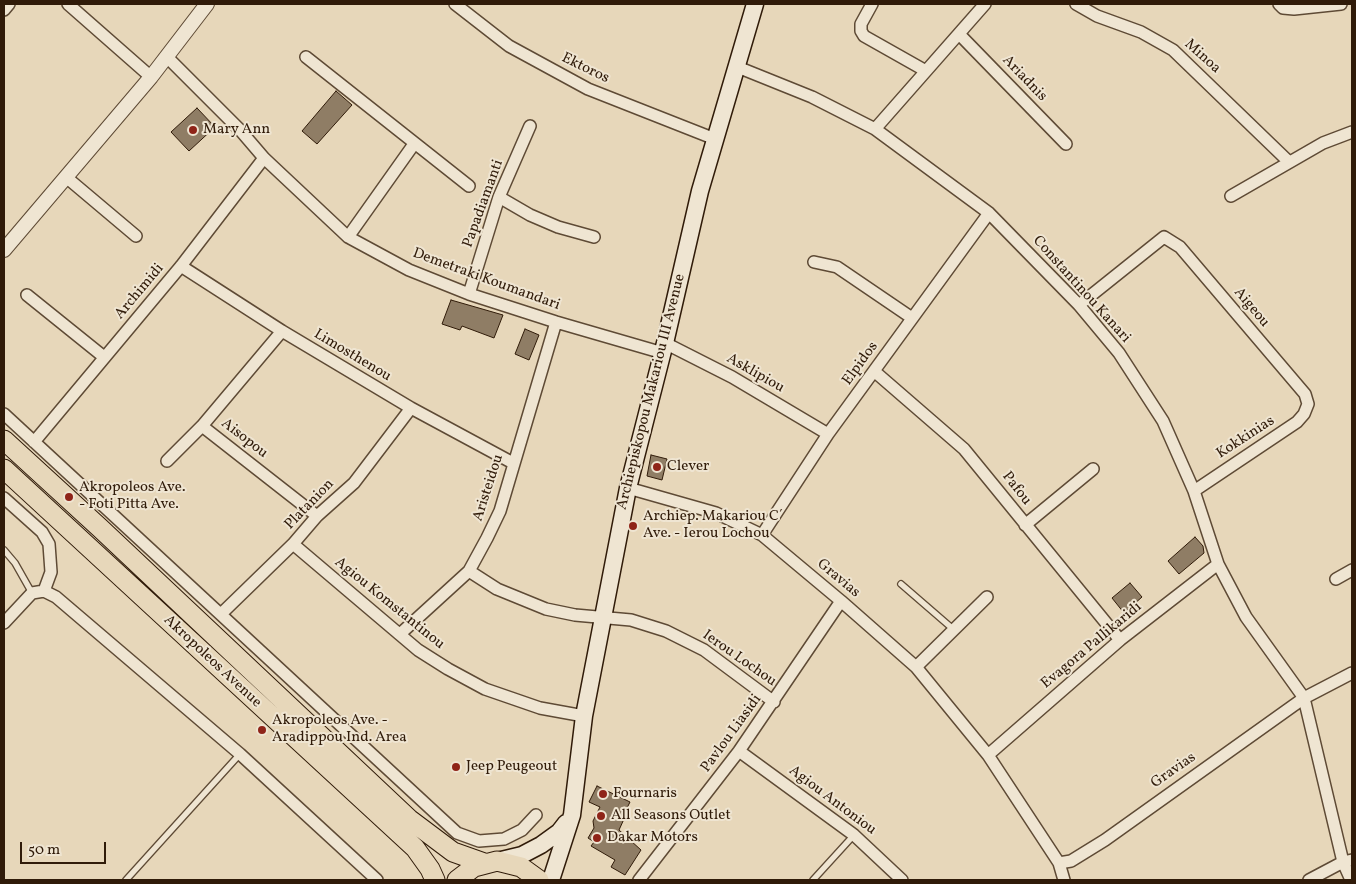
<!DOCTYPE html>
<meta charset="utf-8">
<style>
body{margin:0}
#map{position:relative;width:1356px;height:884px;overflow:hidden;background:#e7d7ba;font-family:Vollkorn,serif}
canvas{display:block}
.frame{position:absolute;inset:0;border:5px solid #301b09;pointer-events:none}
.scale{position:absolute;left:20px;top:842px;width:86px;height:22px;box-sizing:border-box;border:2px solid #301b09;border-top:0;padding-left:6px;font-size:15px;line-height:18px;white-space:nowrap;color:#301b09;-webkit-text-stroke:4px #efe5d2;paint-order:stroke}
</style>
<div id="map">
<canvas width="1356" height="884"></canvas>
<div class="frame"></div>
<div class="scale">50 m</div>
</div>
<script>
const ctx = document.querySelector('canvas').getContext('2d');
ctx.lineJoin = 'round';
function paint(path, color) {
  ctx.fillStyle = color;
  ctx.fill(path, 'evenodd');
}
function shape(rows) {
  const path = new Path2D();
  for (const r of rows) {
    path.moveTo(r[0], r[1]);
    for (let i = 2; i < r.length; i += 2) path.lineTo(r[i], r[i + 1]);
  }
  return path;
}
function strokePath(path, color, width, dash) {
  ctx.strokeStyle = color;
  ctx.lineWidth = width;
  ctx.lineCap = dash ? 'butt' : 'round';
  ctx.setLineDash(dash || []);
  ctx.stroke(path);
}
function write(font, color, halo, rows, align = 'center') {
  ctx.font = font + ' Vollkorn,serif';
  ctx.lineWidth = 4;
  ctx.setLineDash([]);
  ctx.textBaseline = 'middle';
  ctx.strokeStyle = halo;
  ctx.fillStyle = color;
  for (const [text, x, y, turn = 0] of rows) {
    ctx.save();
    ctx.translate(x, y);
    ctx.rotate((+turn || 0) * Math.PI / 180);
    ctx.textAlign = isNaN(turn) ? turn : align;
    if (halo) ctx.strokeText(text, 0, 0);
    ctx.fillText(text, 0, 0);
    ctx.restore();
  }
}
const building = shape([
 [336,91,352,105,317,144,302,131,336,91],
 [197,108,215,127,189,151,171,132,197,108],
 [451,300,503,315,494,338,462,326,460,330,442,324,451,300],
 [525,329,539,335,529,360,515,354,525,329],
 [651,455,667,459,662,480,647,476,651,455],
 [1195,537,1203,546,1204,553,1179,574,1168,561,1195,537],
 [1130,583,1142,597,1124,613,1112,598,1130,583],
 [597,786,630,802,622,818,624,819,619,830,641,850,625,875,611,867,615,860,591,846,594,842,588,838,594,828,593,821,600,807,589,802,597,786]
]);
paint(building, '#8f7d65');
strokePath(building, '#301b09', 1);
const service = shape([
 [4,550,15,563,32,593],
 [901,584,953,629],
 [126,880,240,754],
 [813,880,854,835]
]);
const minor = shape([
 [68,4,151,77],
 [455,4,509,46,588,89,715,139],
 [872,4,861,24,861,31,864,36,926,71],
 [1076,4,1097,16,1141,32,1173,50,1288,161],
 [1279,4,1283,8,1294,9,1341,4],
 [4,10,9,4],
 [959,34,1066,144],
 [167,57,240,130,264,158,348,237,409,270,469,294,556,322,663,353],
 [306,57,469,186],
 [735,66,812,97,875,129,989,213,1079,305,1119,353,1163,421,1194,491,1218,564,1246,617,1304,698,1343,862,1351,880],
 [875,129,985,4],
 [66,177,136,236],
 [1231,196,1323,143,1352,132],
 [499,197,530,215,558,227,594,237],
 [348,237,414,144],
 [814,262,837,267,912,318],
 [181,266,282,331,411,408,513,463],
 [469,294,499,197,530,126],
 [27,295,104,357],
 [1079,305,1164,237,1180,247,1305,394,1308,404,1304,414,1297,422,1194,491],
 [665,343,732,377,828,434],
 [874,371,964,449,1120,640],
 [4,414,457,833,479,841,504,839,522,830,536,815],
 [202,426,317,516],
 [34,442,181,266,264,158],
 [167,461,202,426,282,331],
 [628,488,716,513,762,535,841,601,916,667,988,755,1059,863,1064,880],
 [4,498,42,532,49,544,51,572,44,591],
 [1025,525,1093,469],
 [762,535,828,434,989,213],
 [293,544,418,650,448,669,485,689,540,708,584,716],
 [469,571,497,589,546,609,575,615,631,620,666,631,704,650,774,702],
 [1336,579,1352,570],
 [221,614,293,544,317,516,354,483,411,408],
 [4,623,32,593,44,591,56,597,240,754,377,880],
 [400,634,469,571,487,538,500,511,556,322],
 [916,667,987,597],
 [739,751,854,835,902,880],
 [988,755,1120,640,1218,564],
 [1059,863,1071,861,1105,840,1304,698,1352,673],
 [639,880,739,751,841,601],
 [1309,880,1343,862,1352,860]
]);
const tertiary = shape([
 [4,250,151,77,207,4]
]);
const secondary = shape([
 [497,861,522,855,541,845,559,832,566,823],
 [551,880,572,815,584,716,628,488,665,343,700,191,755,4]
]);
const trunk = shape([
 [4,440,100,528,409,819,453,852,484,863],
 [4,469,415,848,430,869,435,880],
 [457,880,474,867,497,861,521,867,539,880]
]);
strokePath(service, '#5e4a35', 8);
strokePath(minor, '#5e4a35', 14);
strokePath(tertiary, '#5e4a35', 16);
strokePath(secondary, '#301b09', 19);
strokePath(trunk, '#301b09', 21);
strokePath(service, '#efe5d2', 5.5);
strokePath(minor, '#efe5d2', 11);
strokePath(tertiary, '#efe5d2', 14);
strokePath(secondary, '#efe5d2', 16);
strokePath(trunk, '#e7d7ba', 19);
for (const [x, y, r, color] of [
 [193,130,5,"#8f2418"],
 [657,467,5,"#8f2418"],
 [69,497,5,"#8f2418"],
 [633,526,5,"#8f2418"],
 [262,730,5,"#8f2418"],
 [456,767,5,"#8f2418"],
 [603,794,5,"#8f2418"],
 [601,816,5,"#8f2418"],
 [597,838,5,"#8f2418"]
]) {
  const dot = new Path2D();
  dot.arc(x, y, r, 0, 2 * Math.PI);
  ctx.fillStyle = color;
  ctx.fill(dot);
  strokePath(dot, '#efe5d2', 2);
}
write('15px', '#301b09', '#efe5d2', [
 ["Minoa",1202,57,42],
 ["Ektoros",585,69,26],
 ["Ariadnis",1024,79,46],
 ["Papadiamanti",484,204,-70],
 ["Demetraki Koumandari",486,280,20],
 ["Constantinou Kanari",1081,290,48],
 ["Archimidi",140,292,-50],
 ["Aigeou",1251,308,50],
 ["Limosthenou",352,356,31],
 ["Elpidos",861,364,-54],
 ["Asklipiou",755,374,30],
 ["Archiepiskopou Makariou III Avenue",652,392,-76],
 ["Kokkinias",1246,438,-33],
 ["Aisopou",244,439,38],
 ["Aristeidou",489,488,-72],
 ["Pafou",1016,489,52],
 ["Platanion",310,505,-46],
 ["Gravias",838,579,40],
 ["Agiou Komstantinou",389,604,39],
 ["Evagora Pallikaridi",1092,646,-40],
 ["Ierou Lochou",739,659,35],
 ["Akropoleos Avenue",212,662,43],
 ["Pavlou Liasidi",732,734,-54],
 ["Gravias",1174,771,-35],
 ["Agiou Antoniou",832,801,37]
]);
write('15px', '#301b09', '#efe5d2', [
 ["Mary Ann",203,130],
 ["Clever",667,467],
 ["Akropoleos Ave.",79,488],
 ["- Foti Pitta Ave.",79,505],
 ["Archiep. Makariou C´",643,517],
 ["Ave. - Ierou Lochou",643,534],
 ["Akropoleos Ave. -",272,721],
 ["Aradippou Ind. Area",272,738],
 ["Jeep Peugeout",466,767],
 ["Fournaris",613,794],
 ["All Seasons Outlet",611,816],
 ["Dakar Motors",607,838]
], 'left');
</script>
